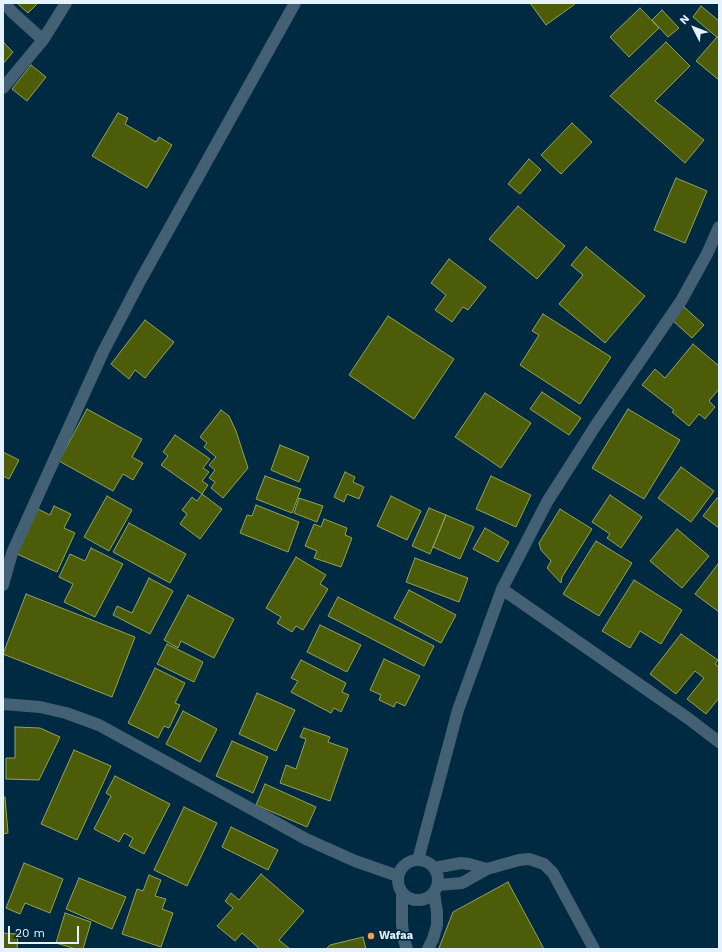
<!DOCTYPE html>
<style>
body{margin:0}
#map{position:relative;width:722px;height:952px;overflow:hidden;background:#002a41;font-family:"Work Sans",sans-serif}
canvas{display:block}
.frame{position:absolute;inset:0;border:4px solid #e6f3fe;pointer-events:none}
.north{position:absolute;left:674px;top:8px;width:40px;height:40px;-webkit-text-stroke:3px #002a41;paint-order:stroke;rotate:312deg;font-size:11px;font-weight:700;line-height:16px;text-align:center;color:#e6f3fe}
.north::after{content:'';display:block;margin:auto;width:14px;height:18px;background:#e6f3fe;clip-path:polygon(50% 0,100% 100%,50% 72%,0 100%)}
.scale{position:absolute;left:8px;top:926px;width:71px;height:18px;box-sizing:border-box;border:2px solid #e6f3fe;border-top:0;padding-left:5px;font-size:12px;line-height:14px;white-space:nowrap;color:#e6f3fe;-webkit-text-stroke:3px #002a41;paint-order:stroke}
</style>
<div id="map">
<canvas width="722" height="952"></canvas>
<div class="frame"></div>
<div class="north">N</div>
<div class="scale">20 m</div>
</div>
<script>
const ctx = document.querySelector('canvas').getContext('2d');
ctx.lineJoin = 'round';
function paint(path, color) {
  ctx.fillStyle = color;
  ctx.fill(path, 'evenodd');
}
function shape(rows) {
  const path = new Path2D();
  for (const r of rows) {
    if (r.length === 3) {
      path.moveTo(r[0] + r[2], r[1]);
      path.arc(r[0], r[1], r[2], 0, 2 * Math.PI);
      continue;
    }
    path.moveTo(r[0], r[1]);
    for (let i = 2; i < r.length; i += 2) path.lineTo(r[i], r[i + 1]);
  }
  return path;
}
function strokePath(path, color, width, dash) {
  ctx.strokeStyle = color;
  ctx.lineWidth = width;
  ctx.lineCap = dash ? 'butt' : 'round';
  ctx.setLineDash(dash || []);
  ctx.stroke(path);
}
function write(font, color, halo, rows, align = 'center') {
  ctx.font = font + ' "Work Sans",sans-serif';
  ctx.lineWidth = 3.5;
  ctx.setLineDash([]);
  ctx.textBaseline = 'middle';
  ctx.strokeStyle = halo;
  ctx.fillStyle = color;
  for (const [text, x, y, turn = 0] of rows) {
    ctx.save();
    ctx.translate(x, y);
    ctx.rotate((+turn || 0) * Math.PI / 180);
    ctx.textAlign = isNaN(turn) ? turn : align;
    if (halo) ctx.strokeText(text, 0, 0);
    ctx.fillText(text, 0, 0);
    ctx.restore();
  }
}
const building = shape([
 [17,3,38,3,28,13,17,3],
 [530,3,574,3,575,4,546,25,530,3],
 [701,6,719,21,719,39,693,17,701,6],
 [640,8,659,28,629,57,610,37,640,8],
 [662,10,679,28,668,37,652,20,662,10],
 [717,37,719,39,719,80,696,61,717,37],
 [3,41,5,44,13,52,3,64,3,41],
 [666,42,690,66,655,101,704,140,685,163,610,96,666,42],
 [31,65,46,77,27,101,12,89,31,65],
 [118,113,128,118,125,124,156,142,159,137,172,145,147,188,92,156,118,113],
 [572,123,592,142,561,174,541,155,572,123],
 [529,159,541,170,520,194,508,184,529,159],
 [676,178,707,191,685,243,654,230,676,178],
 [518,206,565,246,537,279,489,239,518,206],
 [586,247,645,296,605,343,559,304,583,275,571,265,586,247],
 [449,259,486,287,468,310,463,307,452,322,435,310,446,295,431,283,449,259],
 [684,307,704,325,692,338,672,320,684,307],
 [543,314,611,357,580,404,520,365,539,335,532,331,543,314],
 [388,316,454,359,414,419,349,375,388,316],
 [145,320,174,342,145,378,135,370,129,379,111,364,145,320],
 [693,344,719,366,719,389,709,401,715,407,705,419,699,414,689,426,672,412,674,410,642,385,655,369,665,378,693,344],
 [542,392,581,418,569,435,530,409,542,392],
 [485,393,531,423,501,468,455,437,485,393],
 [87,409,142,439,132,457,143,463,133,480,123,474,113,491,59,461,87,409],
 [628,409,680,440,644,499,592,468,628,409],
 [221,410,229,416,236,431,248,468,223,498,211,488,215,482,209,478,215,470,209,465,216,457,204,447,207,443,200,437,221,410],
 [175,435,210,459,203,468,209,472,202,481,208,485,202,494,161,465,168,456,163,452,175,435],
 [280,445,309,457,299,482,271,470,280,445],
 [3,452,19,460,9,479,3,476,3,452],
 [681,467,714,491,691,522,658,498,681,467],
 [345,472,355,477,353,482,364,487,359,499,347,494,344,502,334,497,345,472],
 [265,476,301,489,292,513,256,499,265,476],
 [491,476,531,495,516,527,476,509,491,476],
 [202,494,222,509,200,539,180,524,187,514,182,510,192,497,197,501,202,494],
 [610,495,642,517,621,548,607,538,610,534,592,522,610,495],
 [107,496,132,510,109,551,84,537,107,496],
 [391,496,421,511,407,540,377,526,391,496],
 [299,498,323,506,317,522,294,513,299,498],
 [717,498,719,499,719,528,703,516,717,498],
 [256,505,299,522,288,552,240,533,247,515,252,516,256,505],
 [54,506,71,514,64,528,75,533,57,572,17,554,38,509,50,515,54,506],
 [429,508,446,515,430,554,412,546,429,508],
 [560,509,592,529,562,577,561,583,547,568,551,561,541,550,539,543,560,509],
 [446,515,474,527,460,559,433,547,446,515],
 [324,519,347,528,345,535,352,538,341,567,314,558,317,551,305,546,314,524,321,527,324,519],
 [129,523,186,554,170,583,113,552,129,523],
 [485,528,509,542,498,562,473,549,485,528],
 [677,529,709,556,682,588,650,561,677,529],
 [596,541,632,563,599,616,563,594,596,541],
 [91,548,123,564,95,617,64,602,73,584,59,577,70,554,85,561,91,548],
 [296,557,326,575,320,584,328,589,303,630,296,626,292,632,277,623,281,617,266,608,296,557],
 [415,558,468,578,459,602,406,582,415,558],
 [718,564,719,565,719,612,695,594,718,564],
 [149,578,173,591,150,634,113,615,117,606,132,613,149,578],
 [634,580,682,610,661,644,640,631,630,648,602,631,634,580],
 [409,590,456,615,441,643,394,618,409,590],
 [26,594,135,637,112,697,3,654,26,594],
 [188,595,234,619,214,658,181,641,178,648,164,640,188,595],
 [338,597,434,646,424,666,328,616,338,597],
 [320,625,361,645,347,672,307,652,320,625],
 [681,634,718,660,715,664,719,667,719,686,718,688,719,689,719,698,706,714,687,699,704,678,695,671,676,694,650,674,681,634],
 [167,644,203,662,194,682,157,664,167,644],
 [384,659,420,676,405,706,396,702,394,707,379,700,381,695,370,690,384,659],
 [301,660,346,683,342,692,349,695,341,712,334,708,331,713,291,692,298,681,291,678,301,660],
 [155,668,185,683,175,703,180,705,169,728,164,726,158,738,128,723,155,668],
 [257,693,295,710,276,751,239,734,257,693],
 [183,711,217,729,200,762,166,744,183,711],
 [15,727,40,728,60,737,39,780,6,779,6,758,15,758,15,727],
 [304,728,330,737,328,742,348,749,330,801,280,783,286,765,296,769,306,739,300,737,304,728],
 [232,741,268,757,253,793,216,776,232,741],
 [74,750,111,766,77,840,41,824,74,750],
 [115,776,170,804,144,854,129,846,133,838,124,833,119,842,94,829,111,796,106,793,115,776],
 [265,784,316,807,307,827,256,805,265,784],
 [3,797,5,797,8,833,3,834,3,797],
 [184,807,217,823,187,886,154,870,184,807],
 [231,827,278,850,268,870,222,847,231,827],
 [24,863,63,879,50,913,25,903,20,914,6,908,24,863],
 [261,874,304,911,279,940,290,949,260,949,242,933,235,941,217,926,233,908,225,901,231,893,239,900,261,874],
 [149,875,161,880,155,896,166,899,162,909,173,913,161,947,122,934,137,889,143,891,149,875],
 [79,878,126,897,112,929,66,909,79,878],
 [508,882,544,949,442,949,439,948,453,912,508,882],
 [65,913,91,922,83,949,76,949,56,943,65,913],
 [3,933,18,934,17,949,3,949,3,933],
 [363,937,366,949,326,949,330,945,363,937]
]);
paint(building, '#4d5c08');
strokePath(building, '#92a459', 1);
strokePath(shape([
 [5,3,12,12,43,40],
 [3,88,43,40,66,3],
 [3,585,12,553,103,352,140,281,295,3],
 [502,589,689,719,719,742],
 [3,704,40,707,66,713,99,725,306,839,355,861,398,876],
 [418,860,458,710,502,589,547,502,596,425,681,301,707,254,719,227],
 [418,880,20],
 [434,868,461,863,469,864,487,869],
 [438,885,462,883,487,869,519,860,529,859,544,864,553,873,594,949],
 [402,893,402,924,404,940,407,949],
 [428,949,433,939,437,925,437,912,434,893]
]), '#446074', 12);
for (const [x, y, r, color] of [
 [371,936,4,"#f99f4d"]
]) {
  const dot = new Path2D();
  dot.arc(x, y, r, 0, 2 * Math.PI);
  ctx.fillStyle = color;
  ctx.fill(dot);
  strokePath(dot, '#002a41', 1.5);
}
write('bold 11px', '#e6f3fe', '#002a41', [
 ["Wafaa",379,936]
], 'left');
</script>
